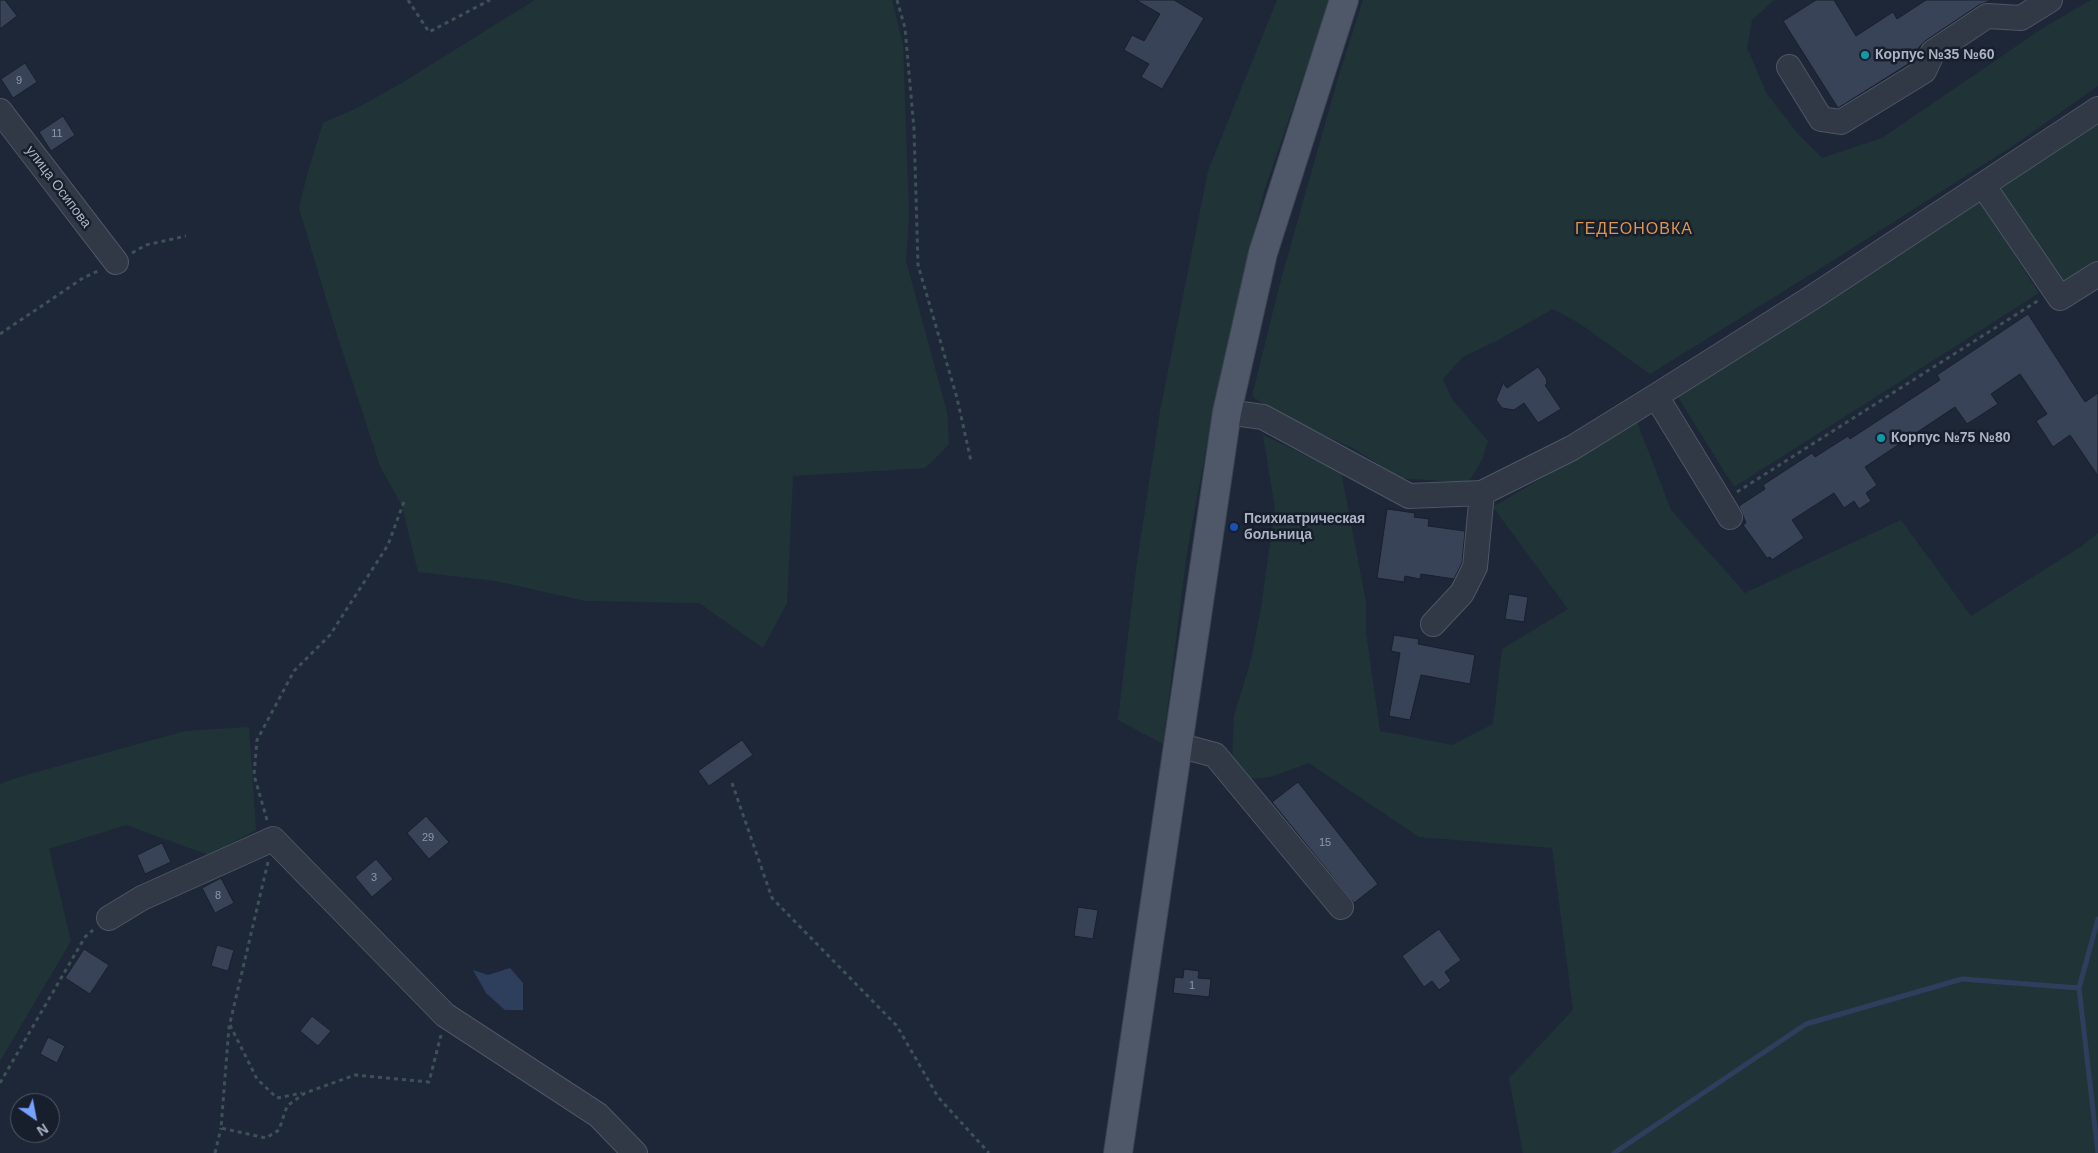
<!DOCTYPE html>
<meta charset="utf-8">
<style>
body{margin:0}
#map{position:relative;width:2098px;height:1153px;overflow:hidden;background:#1e2737;font-family:Helvetica,sans-serif}
canvas{display:block}
.north{position:absolute;left:10px;top:1093px;width:50px;height:50px;box-sizing:border-box;background:#171e2c;border:1px solid #525a69;border-radius:50%;rotate:147deg;font-size:14px;font-weight:700;line-height:20px;text-align:center;color:#abb3c5}
.north::after{content:'';display:block;margin:auto;width:18px;height:22px;background:#76a1ff;clip-path:polygon(50% 0,100% 100%,50% 72%,0 100%)}
</style>
<div id="map">
<canvas width="2098" height="1153"></canvas>
<div class="north">N</div>
</div>
<script>
const ctx = document.querySelector('canvas').getContext('2d');
ctx.lineJoin = 'round';
function paint(path, color) {
  ctx.fillStyle = color;
  ctx.fill(path, 'evenodd');
}
function shape(rows) {
  const path = new Path2D();
  for (const r of rows) {
    path.moveTo(r[0], r[1]);
    for (let i = 2; i < r.length; i += 2) path.lineTo(r[i], r[i + 1]);
  }
  return path;
}
function strokePath(path, color, width, dash) {
  ctx.strokeStyle = color;
  ctx.lineWidth = width;
  ctx.lineCap = dash ? 'butt' : 'round';
  ctx.setLineDash(dash || []);
  ctx.stroke(path);
}
function write(font, color, halo, rows, align = 'center') {
  ctx.font = font + ' Helvetica,sans-serif';
  ctx.lineWidth = 5;
  ctx.setLineDash([]);
  ctx.textBaseline = 'middle';
  ctx.strokeStyle = halo;
  ctx.fillStyle = color;
  for (const [text, x, y, turn = 0] of rows) {
    ctx.save();
    ctx.translate(x, y);
    ctx.rotate((+turn || 0) * Math.PI / 180);
    ctx.textAlign = isNaN(turn) ? turn : align;
    if (halo) ctx.strokeText(text, 0, 0);
    ctx.fillText(text, 0, 0);
    ctx.restore();
  }
}
paint(shape([
 [535,0,892,0,903,45,909,215,906,261,947,412,949,444,925,468,793,476,787,603,763,648,699,603,585,601,496,581,418,572,402,506,380,466,334,325,299,208,307,175,323,123,355,109,400,84],
 [1277,0,1330,0,1264,191,1217,389,1187,552,1163,744,1118,720,1136,569,1160,411,1208,171],
 [1363,0,1774,0,1752,20,1747,48,1767,94,1798,134,1822,158,1882,138,2043,28,2091,0,2098,0,2098,86,2011,147,1829,263,1650,374,1579,323,1553,309,1498,340,1463,357,1443,379,1452,399,1488,441,1482,460,1468,483,1400,478,1353,448,1277,414,1252,396,1279,287,1338,78],
 [2098,118,2098,266,2065,286,1992,188],
 [1980,201,2039,293,1734,487,1676,394],
 [1637,422,1671,510,1745,593,1901,520,1971,616,2082,546,2098,533,2098,1153,1523,1153,1509,1078,1573,1010,1552,848,1419,837,1309,763,1270,777,1231,781,1234,716,1251,660,1261,608,1275,509,1263,435,1341,472,1366,602,1366,633,1380,731,1452,745,1493,724,1502,649,1568,609,1493,507],
 [249,727,256,830,209,855,126,825,49,849,71,941,0,1061,0,784,19,777,185,731]
]), '#203438');
paint(shape([
 [510,968,523,983,523,1010,505,1010,486,993,473,970,488,975]
]), '#2e3e5d');
strokePath(shape([
 [1614,1153,1806,1024,1962,979,2079,988],
 [2098,1153,2079,988,2098,919]
]), '#2e3e5d', 5);
const building = shape([
 [0,0,5,0,17,16,0,29,0,0],
 [1136,0,1174,0,1204,18,1162,89,1141,77,1149,64,1124,50,1132,35,1144,41,1160,14,1136,0],
 [1816,0,1834,0,1856,36,1893,12,1897,19,1926,0,1992,0,1979,5,1925,41,1919,47,1913,61,1838,108,1783,21,1816,0],
 [25,63,37,82,13,98,1,79,25,63],
 [63,116,75,135,51,151,39,132,63,116],
 [2028,314,2085,402,2098,393,2098,476,2070,435,2053,447,2036,421,2047,414,2020,374,1991,394,1998,404,1967,424,1955,407,1865,467,1877,485,1866,493,1871,501,1859,509,1854,501,1844,508,1834,493,1792,520,1804,538,1772,560,1770,557,1767,558,1743,525,1746,523,1739,506,1765,489,1763,485,1812,453,1815,457,1848,436,1850,439,1940,380,1937,375,2028,314],
 [1538,367,1546,378,1547,383,1545,385,1561,409,1538,423,1524,403,1514,410,1502,408,1496,400,1503,383,1507,388,1538,367],
 [1387,509,1415,513,1414,517,1429,519,1428,526,1465,531,1462,563,1454,579,1421,574,1420,579,1405,576,1404,582,1377,578,1387,509],
 [1509,594,1528,597,1524,622,1505,619,1509,594],
 [1394,635,1419,639,1418,644,1475,655,1470,684,1421,675,1410,720,1389,716,1400,653,1391,651,1394,635],
 [742,740,753,755,709,786,698,771,742,740],
 [1298,782,1378,884,1354,903,1272,802,1298,782],
 [426,816,449,842,429,859,407,833,426,816],
 [162,843,171,862,145,874,137,855,162,843],
 [376,859,393,879,372,897,355,877,376,859],
 [221,878,234,903,215,913,202,888,221,878],
 [1078,907,1098,910,1093,939,1074,936,1078,907],
 [1439,929,1461,960,1445,972,1451,981,1439,990,1432,981,1424,987,1402,956,1439,929],
 [217,945,234,950,228,971,211,966,217,945],
 [84,949,109,965,90,994,65,978,84,949],
 [1184,969,1199,971,1198,978,1211,979,1209,997,1173,993,1175,977,1183,978,1184,969],
 [312,1016,331,1031,318,1046,300,1031,312,1016],
 [48,1037,65,1046,57,1063,40,1054,48,1037]
]);
paint(building, '#394357');
strokePath(building, '#19202e', 1);
const minor = shape([
 [1789,67,1821,119,1841,122,1924,71,1933,52,1987,16,2021,18,2050,0],
 [0,111,116,262],
 [1983,185,2060,298,2098,274],
 [1656,396,1730,517],
 [1227,412,1263,417,1409,496,1482,493,1572,448,1656,396,1813,297,2098,109],
 [1433,624,1462,593,1475,567,1482,493],
 [1178,745,1215,755,1341,907],
 [109,918,142,898,273,839,445,1015,598,1115,635,1153]
]);
const major = shape([
 [1118,1153,1227,412,1263,253,1344,0]
]);
strokePath(minor, '#4f5666', 26);
strokePath(major, '#3b4251', 30);
strokePath(shape([
 [408,0,429,32,490,0],
 [897,0,905,28,914,129,918,265,957,398,971,461],
 [132,253,146,245,186,236],
 [0,334,83,278,98,271],
 [1737,492,2039,300],
 [732,783,772,898,897,1026,938,1097,989,1153],
 [267,820,254,775,257,740,294,671,330,635,388,545,405,499],
 [268,862,229,1027,221,1128,266,1138,279,1130,287,1106,305,1093,355,1075,429,1082,441,1035],
 [230,1025,257,1079,277,1098,302,1093],
 [0,1083,85,937,93,930],
 [215,1153,221,1128]
]), '#3d5156', 3, [4, 4]);
strokePath(minor, '#313947', 24);
strokePath(major, '#4f5868', 28);
for (const [x, y, r, color] of [
 [1865,55,5,"#0f9aa8"],
 [1881,438,5,"#0f9aa8"],
 [1234,527,5,"#1a4fb4"]
]) {
  const dot = new Path2D();
  dot.arc(x, y, r, 0, 2 * Math.PI);
  ctx.fillStyle = color;
  ctx.fill(dot);
  strokePath(dot, '#171e2c', 2);
}
write('11px', '#8e97aa', null, [
 ["9",19,81],
 ["11",57,134],
 ["29",428,838],
 ["15",1325,843],
 ["3",374,878],
 ["8",218,896],
 ["1",1192,986]
]);
write('bold 14px', '#abb3c5', '#171e2c', [
 ["Корпус №35 №60",1875,55],
 ["Корпус №75 №80",1891,438],
 ["Психиатрическая",1244,519],
 ["больница",1244,535]
], 'left');
write('14px', '#abb3c5', '#171e2c', [
 ["улица Осипова",58,187,53]
]);
ctx.letterSpacing = '1px';
write('16px', '#da9651', '#171e2c', [
 ["ГЕДЕОНОВКА",1634,230]
]);
ctx.letterSpacing = '0px';
</script>
